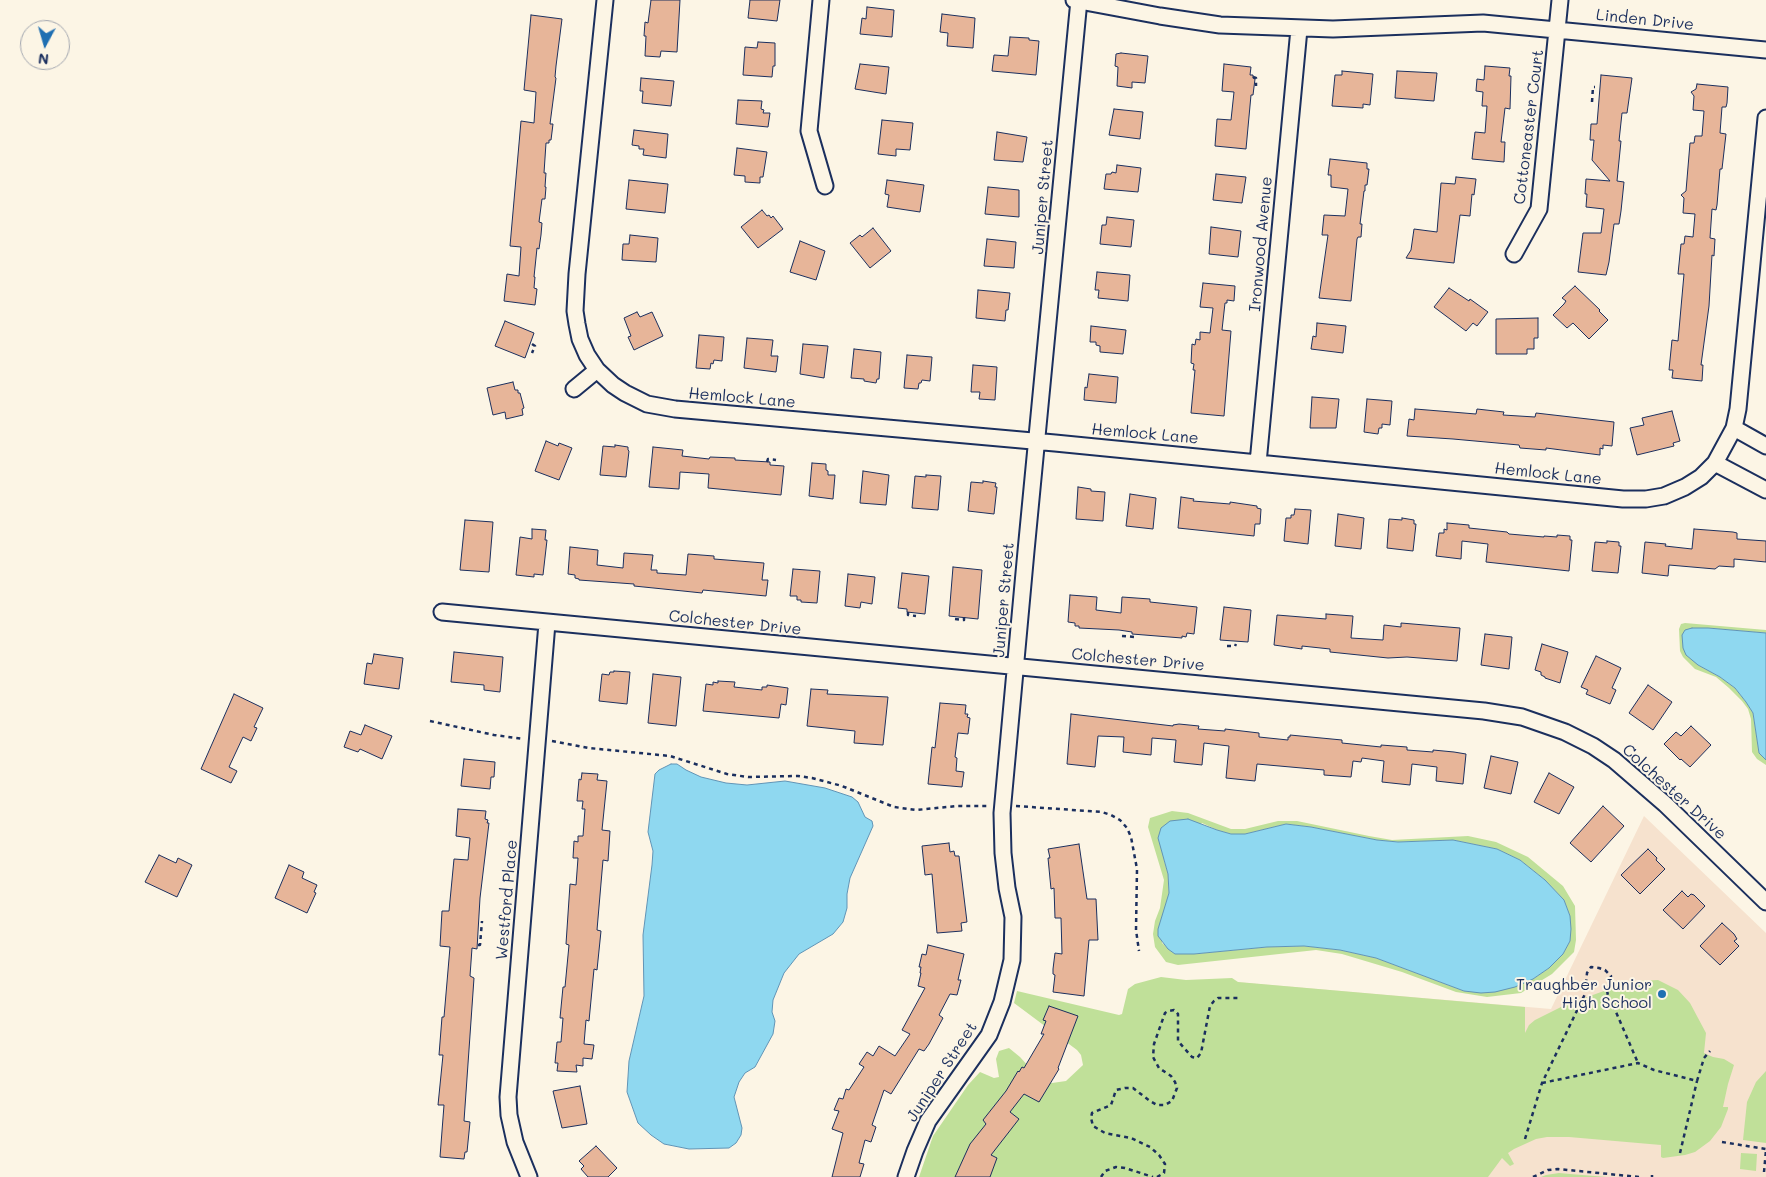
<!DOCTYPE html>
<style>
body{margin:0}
#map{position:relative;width:1766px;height:1177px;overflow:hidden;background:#fcf5e5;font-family:Mali,sans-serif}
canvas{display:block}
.north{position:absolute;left:20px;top:20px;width:50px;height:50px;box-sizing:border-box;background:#fcf5e5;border:1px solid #a2a6af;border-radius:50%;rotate:186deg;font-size:14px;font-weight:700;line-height:20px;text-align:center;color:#1b2f5e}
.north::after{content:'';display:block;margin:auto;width:18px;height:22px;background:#1f6fb2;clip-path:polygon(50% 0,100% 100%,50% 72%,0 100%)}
</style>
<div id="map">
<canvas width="1766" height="1177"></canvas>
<div class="north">N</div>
</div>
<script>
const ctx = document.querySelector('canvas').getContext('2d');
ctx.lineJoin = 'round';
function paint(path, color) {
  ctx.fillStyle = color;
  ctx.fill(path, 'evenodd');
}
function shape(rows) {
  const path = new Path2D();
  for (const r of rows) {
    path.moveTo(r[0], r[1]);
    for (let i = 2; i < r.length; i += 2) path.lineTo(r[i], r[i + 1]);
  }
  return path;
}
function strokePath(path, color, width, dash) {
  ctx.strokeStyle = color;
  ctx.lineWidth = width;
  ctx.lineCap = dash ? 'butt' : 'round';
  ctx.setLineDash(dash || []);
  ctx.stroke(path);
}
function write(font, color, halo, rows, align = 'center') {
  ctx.font = font + ' Mali,sans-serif';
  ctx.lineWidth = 4;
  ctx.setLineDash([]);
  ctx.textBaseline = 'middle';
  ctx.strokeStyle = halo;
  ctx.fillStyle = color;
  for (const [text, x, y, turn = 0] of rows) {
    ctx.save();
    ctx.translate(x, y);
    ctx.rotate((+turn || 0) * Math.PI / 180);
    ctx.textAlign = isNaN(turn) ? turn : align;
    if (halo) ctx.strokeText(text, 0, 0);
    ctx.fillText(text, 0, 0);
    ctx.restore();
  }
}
paint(shape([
 [1644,816,1766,933,1766,1177,1206,1177,1225,981,1551,1009]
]), '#f6e2ce');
paint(shape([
 [1685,623,1766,630,1766,633,1708,628,1698,665,1720,677,1735,688,1746,702,1753,713,1759,753,1766,760,1766,765,1757,759,1752,752,1751,719,1748,709,1742,701,1729,688,1716,677,1695,669,1683,657,1680,651,1679,629,1681,624],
 [1172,811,1188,813,1231,829,1245,829,1278,821,1297,821,1369,836,1392,840,1468,836,1496,842,1528,857,1563,886,1575,906,1576,940,1574,952,1552,974,1521,993,1487,997,1456,992,1402,972,1342,954,1316,950,1178,965,1166,962,1155,947,1153,934,1155,921,1160,908,1164,880,1148,827,1150,818],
 [1202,823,1217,830,1231,834,1245,834,1286,824,1311,827,1377,840,1398,842,1453,840,1497,849,1520,860,1545,880,1564,900,1570,916,1570,941,1563,954,1549,968,1533,979,1464,991,1376,958,1340,950,1304,946,1267,947,1194,954,1175,954,1162,943,1165,908,1169,893,1168,874,1164,860],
 [1161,977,1186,980,1232,978,1238,982,1525,1007,1525,1033,1529,1025,1535,1020,1565,1005,1615,987,1640,981,1658,980,1678,990,1690,1003,1706,1033,1704,1053,1713,1057,1724,1059,1734,1065,1728,1084,1723,1107,1728,1107,1728,1109,1721,1127,1710,1141,1695,1152,1685,1155,1663,1158,1661,1157,1661,1145,1569,1137,1547,1137,1536,1139,1514,1149,1508,1153,1514,1164,1510,1166,1502,1158,1488,1177,919,1177,933,1136,968,1085,980,1072,994,1078,999,1077,996,1059,999,1051,1009,1048,1020,1057,1040,1079,1052,1083,1066,1081,1083,1065,1081,1055,1077,1050,1014,1003,1017,991,1119,1015,1122,1014,1128,989,1135,984],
 [1766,1071,1766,1143,1743,1140,1747,1102,1756,1082],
 [1741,1153,1757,1154,1756,1171,1740,1169],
 [1559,1173,1570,1174,1607,1177,1541,1177,1546,1175]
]), '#c0e099');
const water = shape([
 [1692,628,1708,628,1766,633,1766,760,1759,753,1753,713,1746,702,1735,688,1720,677,1698,665,1686,655,1683,648,1682,635,1685,630,1692,628],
 [671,764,677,764,686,770,701,777,726,783,747,785,785,781,825,788,852,797,858,802,865,817,872,821,873,826,850,878,847,894,847,908,843,922,833,934,799,954,784,973,773,1000,772,1012,775,1021,773,1034,755,1067,745,1073,739,1082,734,1097,742,1128,741,1135,736,1143,729,1148,689,1149,664,1144,651,1135,638,1123,627,1092,629,1061,644,996,643,935,652,865,653,851,648,832,655,774,659,770,671,764],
 [1188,819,1217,830,1231,834,1245,834,1286,824,1311,827,1377,840,1398,842,1453,840,1497,849,1520,860,1545,880,1564,900,1570,916,1571,929,1570,941,1563,954,1549,968,1533,979,1515,987,1495,992,1481,993,1464,991,1376,958,1340,950,1304,946,1267,947,1194,954,1175,954,1168,949,1158,936,1158,929,1169,893,1168,874,1158,838,1161,828,1170,821,1188,819]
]);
paint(water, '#8fd8f0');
strokePath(water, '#6194b6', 1);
const building = shape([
 [651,0,680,0,677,52,661,51,660,57,645,56,646,36,644,36,645,22,648,23,651,0],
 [750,0,780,0,777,21,748,18,750,0],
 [867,7,894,10,892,37,860,34,862,18,866,19,867,7],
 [942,14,975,18,973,48,947,46,948,33,940,32,942,14],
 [531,15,562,19,556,66,555,77,556,78,550,124,553,124,551,140,549,140,549,143,546,143,544,173,546,173,545,187,546,187,545,199,542,199,539,222,542,223,541,235,539,249,537,248,534,277,535,277,534,288,537,289,535,305,504,301,507,274,519,276,521,247,510,246,521,121,534,123,536,92,524,90,531,15],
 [1010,37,1029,38,1029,40,1039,41,1036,75,992,71,994,55,1008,56,1010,37],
 [758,42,775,43,775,66,773,66,772,77,743,75,745,47,757,48,758,42],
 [1121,53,1148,56,1145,83,1132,82,1132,88,1117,86,1118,67,1115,66,1116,54,1121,53],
 [860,64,889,67,886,94,855,89,860,64],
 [1224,64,1251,67,1250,75,1253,75,1253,78,1255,79,1253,95,1251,95,1246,149,1215,146,1217,119,1231,120,1234,92,1222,91,1224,64],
 [1485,66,1510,68,1509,76,1511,76,1510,109,1505,108,1501,142,1505,142,1504,162,1472,159,1475,132,1485,133,1487,106,1482,106,1483,92,1476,91,1477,79,1484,80,1485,66],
 [1342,71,1373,74,1370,105,1363,104,1363,108,1332,106,1335,75,1342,75,1342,71],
 [1397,71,1437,73,1434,101,1395,98,1397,71],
 [1601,75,1632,78,1627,113,1622,113,1619,141,1621,141,1617,181,1624,182,1621,211,1619,224,1614,224,1609,262,1606,275,1578,272,1583,233,1601,233,1604,209,1586,207,1587,194,1585,194,1586,179,1610,181,1592,160,1594,140,1590,140,1591,124,1597,124,1601,75],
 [641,78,674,81,671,106,642,103,643,91,640,91,641,78],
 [1697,84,1728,87,1727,103,1726,107,1722,107,1720,133,1726,134,1722,169,1720,169,1717,205,1716,210,1712,209,1710,238,1715,239,1714,256,1712,255,1709,306,1701,365,1703,365,1702,381,1672,378,1673,370,1669,370,1672,340,1678,341,1684,274,1678,274,1681,244,1684,244,1685,236,1693,237,1695,214,1683,213,1684,198,1681,195,1686,191,1690,143,1694,143,1695,136,1702,136,1704,111,1693,110,1694,96,1691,92,1696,89,1697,84],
 [738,100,762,101,761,109,764,110,763,113,770,113,768,127,736,124,738,100],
 [1114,109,1143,112,1140,139,1109,135,1114,109],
 [882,120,913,123,910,150,896,149,896,156,878,154,882,120],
 [634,130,668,134,666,158,643,155,644,149,639,149,639,146,632,145,634,130],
 [997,132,1027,137,1023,162,994,160,997,132],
 [737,148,767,152,763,177,760,177,760,183,745,182,745,176,734,175,737,148],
 [1330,159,1367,163,1367,169,1369,169,1367,185,1365,185,1365,191,1364,191,1360,224,1362,224,1361,237,1358,237,1357,239,1351,301,1319,298,1328,235,1322,235,1324,215,1345,216,1348,189,1331,187,1331,175,1328,175,1330,159],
 [1117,165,1141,168,1138,192,1104,189,1106,174,1111,174,1112,172,1116,173,1117,165],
 [1216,174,1246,177,1242,203,1213,200,1216,174],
 [1456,177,1476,179,1474,195,1472,194,1470,216,1460,215,1454,263,1406,258,1411,250,1414,229,1437,232,1441,183,1455,184,1456,177],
 [629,180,668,184,665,213,626,209,629,180],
 [887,180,924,185,920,212,887,207,889,195,885,194,887,180],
 [988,187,1019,190,1019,217,985,214,988,187],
 [762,210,767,216,769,215,771,218,773,216,783,229,758,248,741,227,762,210],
 [1107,217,1134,220,1131,247,1100,244,1102,225,1106,225,1107,217],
 [1211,227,1241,231,1238,257,1209,254,1211,227],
 [873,228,891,251,870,268,850,243,860,235,862,237,873,228],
 [630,235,658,238,656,262,622,260,623,244,629,244,630,235],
 [987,239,1016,242,1014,268,984,266,987,239],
 [800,241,825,251,816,280,790,272,800,241],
 [1097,272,1130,275,1128,301,1098,298,1099,290,1095,290,1097,272],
 [1203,283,1235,286,1234,301,1227,300,1227,303,1225,303,1222,330,1231,331,1224,416,1191,413,1195,370,1193,370,1194,364,1191,363,1192,344,1195,345,1196,339,1200,340,1200,332,1210,333,1213,308,1200,307,1203,283],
 [1575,286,1600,310,1599,311,1608,320,1589,339,1573,323,1567,328,1553,315,1564,304,1566,301,1562,298,1575,286],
 [1449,288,1469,301,1470,299,1488,312,1477,326,1473,323,1466,331,1434,307,1449,288],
 [978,290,1010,293,1008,310,1006,310,1005,321,976,318,978,290],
 [637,312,640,317,652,312,663,336,634,350,628,337,631,336,624,318,637,312],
 [1538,318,1538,338,1534,338,1534,349,1527,349,1527,354,1496,354,1496,319,1538,318],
 [505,321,534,333,525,358,495,346,505,321],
 [1317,323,1346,326,1343,353,1311,349,1313,336,1316,337,1317,323],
 [1091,326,1126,330,1123,354,1100,352,1100,346,1096,345,1096,342,1090,342,1091,326],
 [699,335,724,337,722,361,714,360,713,364,711,363,710,369,696,368,699,335],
 [747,338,773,340,771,356,778,356,776,372,744,368,747,338],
 [803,344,828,346,824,378,800,374,803,344],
 [854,349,881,352,879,379,877,379,876,383,864,381,864,379,851,378,854,349],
 [907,355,932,357,930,381,922,380,921,383,919,383,918,389,904,388,907,355],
 [973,365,997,367,995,400,979,399,980,392,971,392,973,365],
 [1089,374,1118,377,1116,403,1084,400,1085,387,1087,388,1089,374],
 [513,382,515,390,518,390,518,393,520,393,524,408,522,409,523,415,506,419,505,412,493,415,487,388,513,382],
 [1312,397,1339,399,1336,428,1310,428,1312,397],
 [1367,399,1392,401,1390,425,1382,424,1382,428,1379,428,1378,434,1364,432,1367,399],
 [1415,409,1476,414,1477,409,1504,412,1503,415,1535,417,1536,413,1614,422,1612,446,1603,445,1603,449,1600,448,1600,455,1546,448,1546,450,1520,448,1519,445,1453,439,1407,436,1409,419,1414,420,1415,409],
 [1672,411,1680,441,1673,443,1674,446,1637,455,1630,428,1644,425,1642,418,1672,411],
 [546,441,558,446,559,443,572,448,559,480,535,471,546,441],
 [615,445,628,447,628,450,629,451,626,477,600,475,603,446,615,447,615,445],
 [653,447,683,450,682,456,709,459,710,457,735,458,735,460,770,462,770,465,784,466,781,495,708,488,709,474,680,472,679,489,649,487,653,447],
 [812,463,826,464,826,470,828,471,828,475,835,475,833,499,809,496,812,463],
 [863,471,889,475,886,505,860,503,863,471],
 [926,475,941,476,938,510,912,508,915,476,926,477,926,475],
 [983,481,996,483,995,487,997,487,994,514,968,511,971,482,983,483,983,481],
 [1078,487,1091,489,1091,491,1105,492,1103,521,1076,519,1078,487],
 [1130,494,1156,498,1153,529,1126,526,1130,494],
 [1181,497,1194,499,1193,501,1230,504,1230,502,1257,506,1257,508,1261,509,1260,524,1255,524,1254,536,1178,528,1181,497],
 [1295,509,1311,510,1308,544,1284,541,1286,518,1291,518,1291,515,1294,515,1295,509],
 [1338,514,1364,518,1361,549,1335,546,1338,514],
 [1402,518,1414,520,1414,524,1416,524,1413,551,1387,548,1389,519,1402,520,1402,518],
 [465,520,493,522,489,572,460,570,465,520],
 [1447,523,1469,525,1469,528,1507,532,1509,534,1544,537,1544,536,1557,537,1557,535,1570,536,1570,540,1572,540,1569,571,1486,562,1488,544,1462,541,1461,559,1436,556,1439,533,1444,533,1444,529,1447,530,1447,523],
 [532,529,546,530,545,540,547,540,543,575,534,574,534,577,516,575,520,537,532,539,532,529],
 [1694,529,1733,532,1737,533,1737,539,1766,541,1766,562,1734,559,1734,567,1719,566,1715,569,1669,565,1668,576,1642,573,1645,542,1666,544,1665,546,1692,549,1694,529],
 [1607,541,1619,542,1619,546,1621,546,1618,573,1592,571,1595,542,1607,543,1607,541],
 [570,547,598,550,597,565,623,568,624,553,653,555,651,570,657,570,657,573,686,575,688,554,714,556,714,559,764,563,762,580,768,580,766,596,703,590,702,593,683,591,634,586,634,584,579,580,579,579,575,578,575,575,568,574,570,547],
 [953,567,982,570,978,619,949,616,953,567],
 [793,569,820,571,817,603,801,602,801,600,797,600,797,596,790,596,793,569],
 [902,573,929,576,925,614,907,612,907,609,898,608,902,573],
 [848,574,875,577,872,604,861,602,860,608,845,606,848,574],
 [1070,595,1097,597,1096,610,1121,613,1122,597,1150,599,1150,602,1197,607,1194,634,1187,633,1186,637,1182,636,1182,638,1132,634,1132,632,1119,630,1079,628,1079,626,1075,626,1075,623,1068,622,1070,595],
 [1224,607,1251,610,1248,642,1220,640,1224,607],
 [1326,614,1353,616,1351,638,1383,640,1384,625,1401,627,1401,623,1460,628,1457,661,1407,657,1388,658,1330,652,1330,649,1302,646,1302,649,1274,645,1277,615,1326,619,1326,614],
 [1485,634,1512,637,1509,669,1481,665,1485,634],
 [1542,644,1568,652,1560,683,1545,678,1545,677,1541,675,1541,672,1535,670,1542,644],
 [454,652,503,657,500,692,484,690,484,685,451,682,454,652],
 [374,654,403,658,399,689,364,684,367,663,372,664,374,654],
 [1596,656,1621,668,1612,688,1616,690,1610,704,1586,694,1588,690,1581,687,1596,656],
 [614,671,630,672,627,704,599,701,602,674,609,675,610,672,614,672,614,671],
 [653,674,681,677,676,726,648,723,653,674],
 [718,681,735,682,734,687,762,690,762,687,767,687,767,685,788,688,786,705,781,704,779,718,703,711,706,684,713,685,713,682,718,683,718,681],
 [1648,685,1672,702,1653,730,1629,713,1648,685],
 [811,689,828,690,827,694,888,697,883,745,854,743,855,731,807,726,811,689],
 [234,694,263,708,254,727,257,728,251,741,243,737,229,767,237,771,231,783,201,769,234,694],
 [940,703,966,705,965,714,968,714,967,717,970,718,968,734,958,733,955,757,957,758,956,771,964,772,962,787,928,784,932,747,935,748,940,703],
 [1071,714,1173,726,1173,725,1179,724,1199,726,1198,729,1225,731,1225,729,1259,733,1259,737,1288,740,1288,737,1290,737,1290,735,1342,740,1342,743,1381,747,1381,745,1407,747,1407,750,1433,752,1433,750,1454,752,1466,754,1463,784,1436,781,1437,767,1412,764,1410,785,1382,782,1384,761,1362,758,1361,762,1353,761,1351,777,1324,775,1324,770,1257,764,1255,781,1226,778,1229,746,1204,743,1202,765,1174,762,1176,740,1152,738,1151,755,1123,752,1124,737,1098,736,1095,767,1067,764,1071,714],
 [365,725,392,736,382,759,360,749,358,752,344,747,350,731,361,735,365,725],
 [1691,726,1711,745,1690,767,1681,759,1680,760,1664,744,1676,732,1681,736,1691,726],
 [1491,756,1518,762,1511,794,1484,788,1491,756],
 [464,759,495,762,494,777,491,777,490,789,461,786,464,759],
 [582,773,598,774,597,780,607,781,602,830,610,831,608,861,603,860,597,930,601,931,597,970,594,969,589,1021,586,1020,584,1044,594,1045,592,1059,583,1058,583,1066,576,1065,577,1072,557,1071,558,1063,555,1063,557,1042,561,1042,563,1018,560,1018,563,987,565,987,569,945,566,944,570,884,576,885,578,858,573,858,574,841,578,842,578,836,583,836,585,809,582,809,583,801,577,801,579,779,581,780,582,773],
 [1549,773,1574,787,1559,814,1534,802,1549,773],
 [1603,806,1624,826,1591,862,1570,843,1603,806],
 [458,809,486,811,485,819,488,820,487,823,489,823,480,898,477,949,472,948,470,976,474,978,464,1121,470,1122,467,1152,465,1152,464,1159,440,1157,444,1105,438,1105,443,1055,439,1055,442,1017,444,1017,450,947,440,946,442,911,449,911,454,859,468,860,470,838,456,836,458,809],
 [949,843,950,852,954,851,955,856,959,856,967,922,961,923,962,931,937,933,932,874,925,875,922,846,949,843],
 [1079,844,1087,899,1096,899,1098,940,1089,940,1084,996,1053,992,1055,975,1053,974,1053,969,1055,953,1062,954,1061,918,1055,918,1054,888,1051,889,1048,858,1050,858,1048,849,1079,844],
 [1648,849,1657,858,1656,860,1665,869,1640,894,1621,875,1648,849],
 [159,855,176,863,178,858,192,865,177,897,145,882,159,855],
 [289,865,304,872,302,878,317,885,314,892,316,893,307,913,275,898,289,865],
 [1682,891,1688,897,1691,894,1694,895,1705,906,1683,929,1663,910,1682,891],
 [1722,923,1734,934,1737,939,1734,941,1739,946,1720,965,1700,946,1722,923],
 [928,945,964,954,958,980,961,980,957,995,950,994,939,1015,943,1018,929,1044,924,1051,919,1049,891,1094,884,1090,872,1125,876,1127,871,1142,865,1140,859,1163,864,1164,860,1177,832,1177,843,1133,832,1129,839,1111,834,1110,839,1098,843,1099,846,1089,849,1090,864,1067,859,1064,867,1052,873,1056,879,1046,895,1056,910,1034,902,1030,925,988,918,986,921,973,920,973,921,967,919,967,922,954,926,955,928,945],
 [1049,1006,1078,1016,1058,1068,1059,1069,1039,1102,1024,1094,1010,1112,1019,1119,991,1155,997,1158,990,1177,955,1177,970,1144,986,1124,983,1120,1006,1091,1018,1071,1019,1072,1022,1067,1024,1068,1044,1034,1041,1034,1046,1021,1043,1020,1049,1006],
 [580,1086,587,1124,562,1128,553,1091,580,1086],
 [596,1146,617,1168,608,1177,588,1177,581,1169,584,1166,579,1161,596,1146]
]);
paint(building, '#e7b599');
strokePath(building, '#1b2f5e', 1);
const street = shape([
 [605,0,577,274,575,311,577,324,580,339,587,355,597,370,613,385,625,393,647,404,675,409,1055,443,1623,499,1646,499,1664,496,1685,487,1701,477,1715,463,1734,428,1738,409,1766,118],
 [821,0,809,131,825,186],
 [1074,0,1160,16,1220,25,1333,29,1483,23,1766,50],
 [1514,254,1539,209,1560,0],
 [574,389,597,370],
 [1734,428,1766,446],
 [1258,463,1299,29],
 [1715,463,1766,490],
 [442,612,1484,711,1522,717,1565,732,1593,746,1614,760,1665,804,1766,902],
 [529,1177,515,1142,509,1115,508,1097,547,623],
 [906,1177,915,1151,928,1121,989,1035,1002,1002,1012,960,1013,917,1007,888,1003,853,1002,813,1026,551,1079,0]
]);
strokePath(street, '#1b2f5e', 19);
strokePath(shape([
 [1253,77,1256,78,1256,86],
 [1592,102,1593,87,1595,87],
 [532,344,535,346,532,353],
 [767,462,768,459,776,460],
 [908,612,908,615,916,616],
 [955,619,964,620,964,617],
 [1122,636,1135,637,1135,635],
 [1227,646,1235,646,1236,644],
 [430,721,494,735,524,739],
 [552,741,589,748,670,756,727,774,748,777,798,776,812,778,842,786,894,807,916,810,957,806,988,806],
 [1016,806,1102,812,1111,815,1120,820,1127,828,1131,837,1137,869,1136,930,1139,951],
 [478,945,480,945,482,921],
 [1542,1083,1638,1063,1654,1070,1697,1081,1704,1058,1710,1051],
 [1525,1139,1542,1083,1585,994,1587,973,1591,967,1599,968,1605,970,1611,976,1610,983,1607,990,1608,996,1616,1012,1638,1063],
 [1722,1142,1766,1149],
 [1680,1153,1697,1081],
 [1764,1172,1766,1150],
 [1101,1177,1105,1171,1116,1167,1125,1168,1153,1177],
 [1157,1177,1164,1173,1165,1164,1159,1155,1150,1147,1131,1138,1105,1133,1093,1126,1091,1118,1092,1113,1111,1105,1116,1090,1125,1088,1133,1088,1150,1101,1157,1105,1165,1105,1172,1101,1177,1088,1175,1082,1171,1076,1159,1068,1153,1057,1154,1044,1165,1013,1168,1011,1174,1010,1178,1014,1178,1041,1192,1057,1197,1058,1201,1053,1210,1006,1214,1001,1218,998,1240,998],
 [1533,1177,1548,1170,1558,1169,1639,1177],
 [1652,1177,1652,1175]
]), '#1b2f5e', 2.5, [4, 4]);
strokePath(street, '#fcf5e5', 15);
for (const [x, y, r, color] of [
 [1662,994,5,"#1f6fb2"]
]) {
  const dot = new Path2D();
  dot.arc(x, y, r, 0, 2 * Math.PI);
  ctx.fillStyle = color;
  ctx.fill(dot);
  strokePath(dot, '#fcf5e5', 2);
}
write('16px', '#1b2f5e', '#fcf5e5', [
 ["Linden Drive",1645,20,6],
 ["Cottoneaster Court",1529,127,-83],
 ["Juniper Street",1043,197,-85],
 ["Ironwood Avenue",1261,244,-85],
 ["Hemlock Lane",742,398,5],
 ["Hemlock Lane",1145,434,5],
 ["Hemlock Lane",1548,474,6],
 ["Juniper Street",1004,600,-85],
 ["Colchester Drive",735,623,6],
 ["Colchester Drive",1138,660,5],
 ["Colchester Drive",1674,792,42],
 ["Westford Place",507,900,-85],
 ["Juniper Street",942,1072,-57]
]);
write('16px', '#1b2f5e', '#fcf5e5', [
 ["Traughber Junior",1652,985],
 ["High School",1652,1003]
], 'right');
</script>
